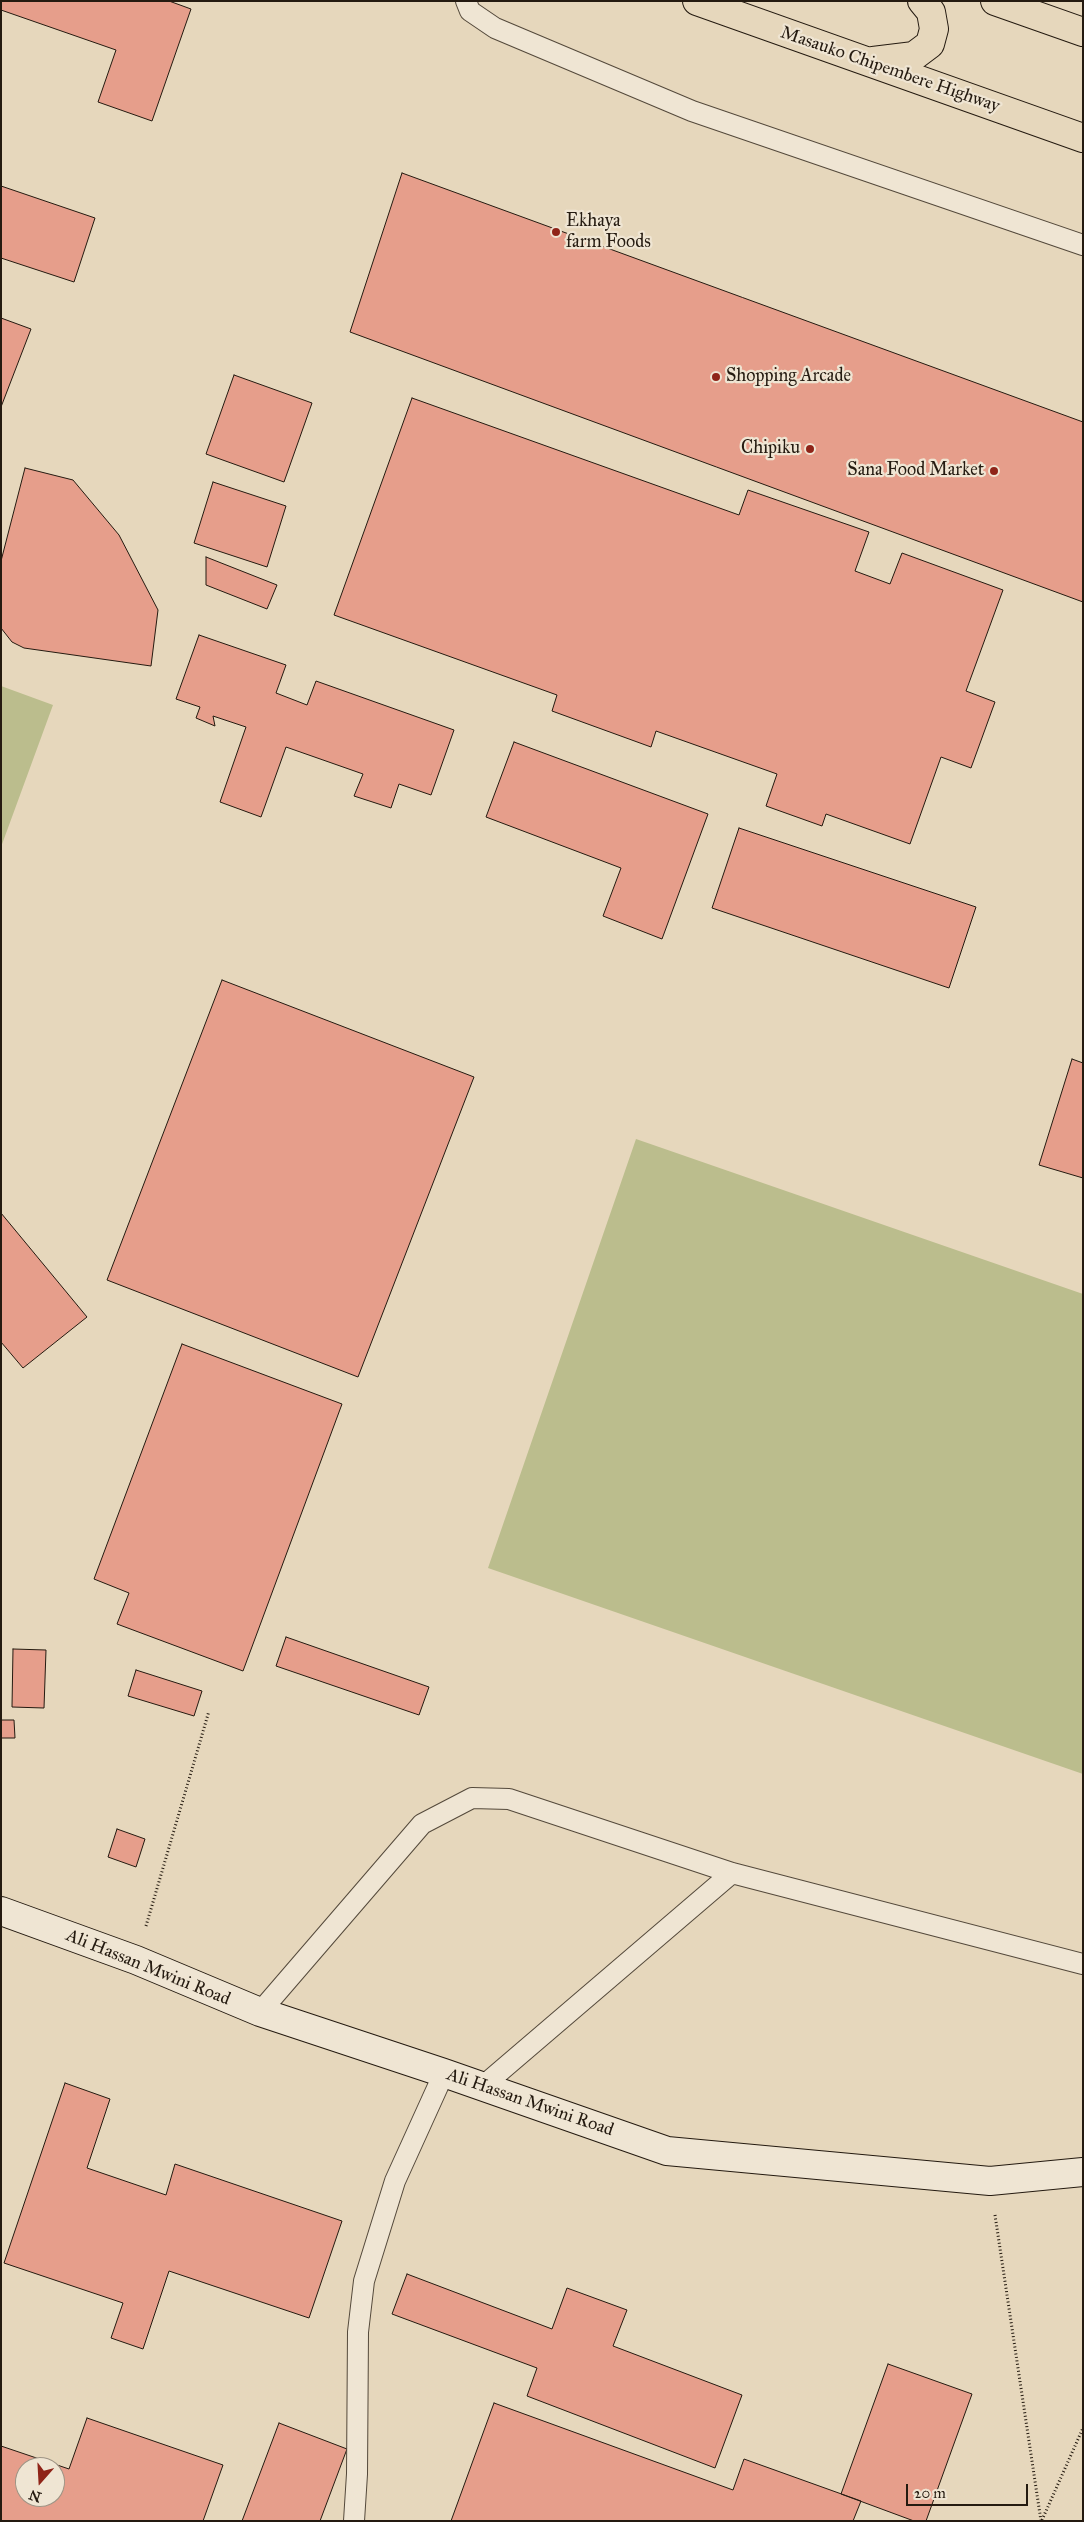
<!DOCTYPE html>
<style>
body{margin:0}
#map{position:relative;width:1084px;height:2522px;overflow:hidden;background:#e6d7bc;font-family:"IM FELL Great Primer",serif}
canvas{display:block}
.frame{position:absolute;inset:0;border:2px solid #241a10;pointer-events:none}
.north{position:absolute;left:15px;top:2457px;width:50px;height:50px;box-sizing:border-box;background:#efe5d3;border:1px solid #9e9485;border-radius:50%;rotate:199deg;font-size:14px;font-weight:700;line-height:20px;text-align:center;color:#241a10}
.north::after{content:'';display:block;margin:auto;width:18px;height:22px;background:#8f2418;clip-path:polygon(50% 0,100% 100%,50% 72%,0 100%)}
.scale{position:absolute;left:906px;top:2484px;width:122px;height:22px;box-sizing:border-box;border:2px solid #241a10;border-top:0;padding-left:6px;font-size:15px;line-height:18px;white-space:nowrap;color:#241a10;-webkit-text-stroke:4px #efe5d3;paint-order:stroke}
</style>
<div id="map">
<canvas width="1084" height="2522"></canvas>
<div class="frame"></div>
<div class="north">N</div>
<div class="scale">20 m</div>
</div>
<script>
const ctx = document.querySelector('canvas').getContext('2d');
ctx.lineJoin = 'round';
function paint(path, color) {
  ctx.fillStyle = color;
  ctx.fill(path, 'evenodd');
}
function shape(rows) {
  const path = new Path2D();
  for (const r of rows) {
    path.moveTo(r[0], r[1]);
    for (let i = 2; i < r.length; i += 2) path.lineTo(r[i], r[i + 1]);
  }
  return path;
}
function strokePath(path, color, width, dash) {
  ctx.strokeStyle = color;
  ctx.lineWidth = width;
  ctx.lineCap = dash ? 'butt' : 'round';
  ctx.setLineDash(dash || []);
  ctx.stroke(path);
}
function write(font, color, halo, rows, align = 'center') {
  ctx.font = font + ' "IM FELL Great Primer",serif';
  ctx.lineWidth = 4.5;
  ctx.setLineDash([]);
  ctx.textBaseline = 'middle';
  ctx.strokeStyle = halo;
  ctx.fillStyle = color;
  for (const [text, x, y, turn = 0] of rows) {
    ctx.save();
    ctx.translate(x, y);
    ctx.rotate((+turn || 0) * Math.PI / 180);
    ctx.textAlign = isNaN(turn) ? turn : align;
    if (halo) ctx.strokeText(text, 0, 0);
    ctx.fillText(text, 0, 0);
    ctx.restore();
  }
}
paint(shape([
 [1,686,53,705,1,847],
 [636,1139,1083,1294,1083,1774,488,1568]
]), '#bbbd8d');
const building = shape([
 [1,1,169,1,191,9,152,121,98,102,116,50,1,10,1,1],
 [402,173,1083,422,1083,602,350,332,402,173],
 [1,186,95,218,74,282,1,258,1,186],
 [1,318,31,329,1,407,1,318],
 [234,375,312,403,284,482,206,454,234,375],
 [412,398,739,515,748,490,869,532,855,571,890,584,902,553,1003,590,966,691,995,702,971,768,941,757,910,844,826,814,822,826,766,806,777,774,656,731,651,747,552,711,557,695,334,615,412,398],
 [25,468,73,480,119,535,158,610,151,666,24,648,12,642,1,628,1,561,25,468],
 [213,482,286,506,267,567,194,543,213,482],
 [206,557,277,585,267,609,206,585,206,557],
 [199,635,286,665,276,693,307,705,316,681,454,730,431,795,399,784,391,808,354,796,363,774,286,747,261,817,220,802,246,727,213,716,215,726,196,718,200,707,176,699,199,635],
 [514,742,708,814,662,939,603,916,621,868,486,817,514,742],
 [739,828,976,907,949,988,712,908,739,828],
 [222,980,474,1077,358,1377,107,1280,222,980],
 [1072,1059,1083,1063,1083,1178,1039,1165,1072,1059],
 [1,1213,87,1317,23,1368,1,1342,1,1213],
 [182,1344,342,1404,243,1671,117,1624,129,1593,94,1579,182,1344],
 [286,1637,429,1687,419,1715,276,1666,286,1637],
 [13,1649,46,1650,44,1708,12,1707,13,1649],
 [136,1670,202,1691,194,1716,128,1696,136,1670],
 [1,1720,14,1720,15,1738,1,1738,1,1720],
 [117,1829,145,1839,136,1867,108,1857,117,1829],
 [65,2083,110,2099,87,2168,166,2195,175,2164,342,2221,309,2318,169,2271,143,2349,111,2338,123,2303,4,2263,65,2083],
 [407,2274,552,2329,567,2288,627,2310,613,2346,742,2395,715,2468,527,2396,537,2368,392,2314,407,2274],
 [888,2364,972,2394,926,2521,914,2521,841,2494,888,2364],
 [494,2403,733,2490,744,2459,861,2501,853,2521,451,2521,494,2403],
 [87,2418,223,2465,203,2521,1,2521,1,2446,69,2469,87,2418],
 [25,2467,55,2467,55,2497,25,2497,25,2467],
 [279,2423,347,2449,320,2521,242,2521,279,2423]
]);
paint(building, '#e69e8b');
strokePath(building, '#241a10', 1);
const lane = shape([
 [466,1,470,11,495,28,692,111,1083,245],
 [260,2012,422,1824,472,1798,509,1799,732,1873,1083,1964],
 [483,2086,732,1873],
 [354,2521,357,2474,358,2332,364,2281,395,2181,444,2073]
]);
const secondary = shape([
 [1,1911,136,1960,260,2012,444,2073,667,2151,990,2181,1083,2172]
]);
const highway = shape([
 [697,1,1083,138],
 [995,1,1083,32],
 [873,61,914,56,930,44,934,29,931,12,922,1]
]);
strokePath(lane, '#54493b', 22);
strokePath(secondary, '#241a10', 30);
strokePath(highway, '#241a10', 30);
strokePath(shape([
 [146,1926,209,1711],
 [995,2215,1041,2521],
 [1042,2520,1083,2428]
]), '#241a10', 3, [1, 2.5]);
strokePath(lane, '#efe5d3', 20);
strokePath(secondary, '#efe5d3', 28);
strokePath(highway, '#e6d7bc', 28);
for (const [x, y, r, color] of [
 [556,232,5,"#8f2418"],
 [716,377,5,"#8f2418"],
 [810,449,5,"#8f2418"],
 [994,471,5,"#8f2418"]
]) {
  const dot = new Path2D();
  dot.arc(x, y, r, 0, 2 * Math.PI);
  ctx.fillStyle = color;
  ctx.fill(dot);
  strokePath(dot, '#efe5d3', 2);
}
write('18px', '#241a10', '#efe5d3', [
 ["Masauko Chipembere Highway",890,70,19],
 ["Ali Hassan Mwini Road",148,1968,22],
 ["Ali Hassan Mwini Road",530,2103,19]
]);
write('18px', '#241a10', '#efe5d3', [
 ["Ekhaya",566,222],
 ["farm Foods",566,243],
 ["Shopping Arcade",726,377],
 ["Chipiku",800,449,"right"],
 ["Sana Food Market",984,471,"right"]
], 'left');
</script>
